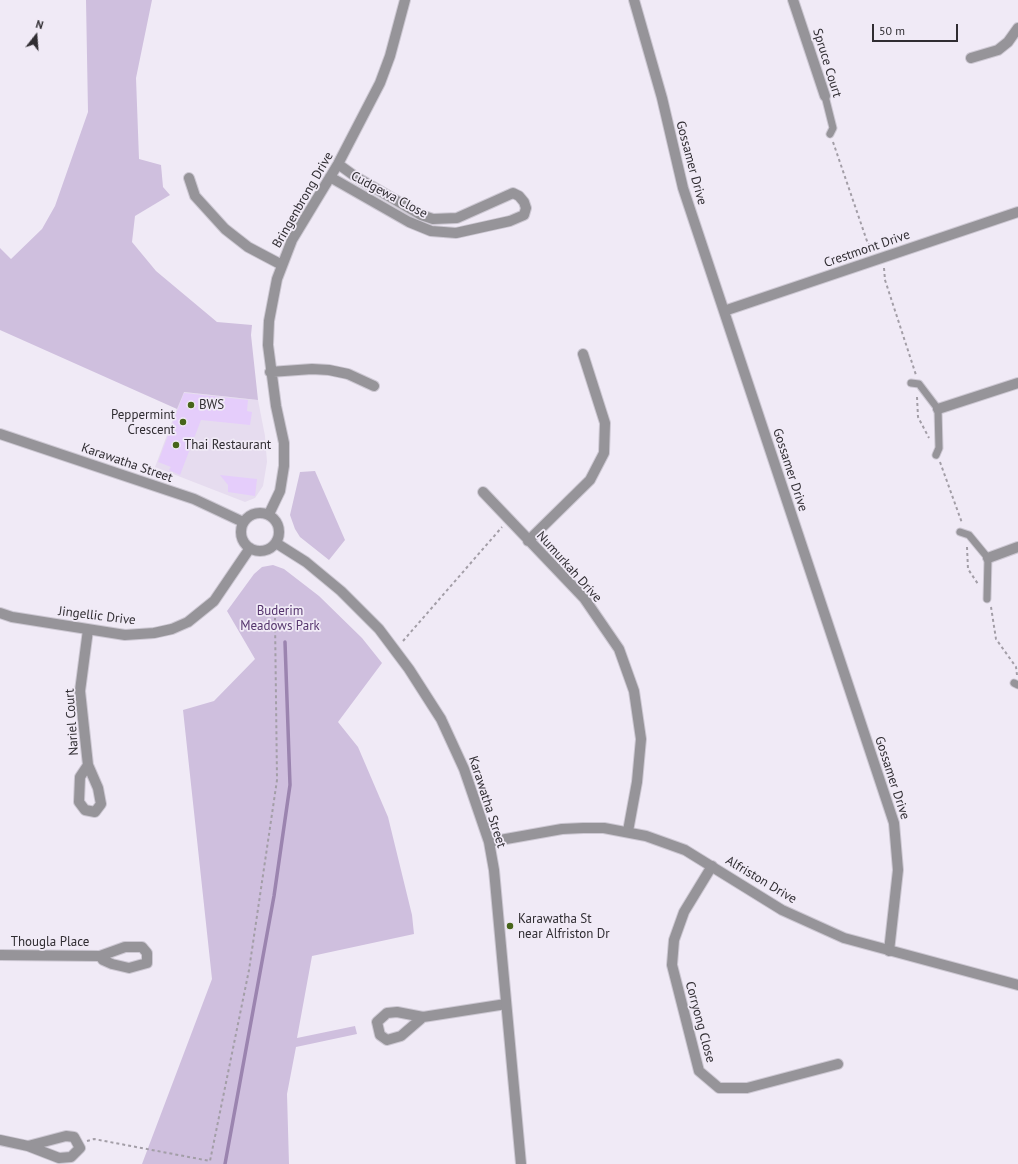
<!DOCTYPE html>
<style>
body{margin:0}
#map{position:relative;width:1018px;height:1164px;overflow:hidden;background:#f0eaf6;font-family:"PT Sans",sans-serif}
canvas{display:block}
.north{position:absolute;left:16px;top:16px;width:40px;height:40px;-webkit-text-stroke:3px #f0eaf6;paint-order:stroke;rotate:17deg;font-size:11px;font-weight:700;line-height:16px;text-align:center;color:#302d32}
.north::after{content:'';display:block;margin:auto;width:14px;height:18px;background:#302d32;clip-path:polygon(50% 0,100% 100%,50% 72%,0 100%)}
.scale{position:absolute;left:872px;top:24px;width:86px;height:18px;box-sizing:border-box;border:2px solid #302d32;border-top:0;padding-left:5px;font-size:12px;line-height:14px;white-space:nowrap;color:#302d32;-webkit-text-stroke:3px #f0eaf6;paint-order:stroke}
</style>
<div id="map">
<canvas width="1018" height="1164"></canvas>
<div class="north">N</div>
<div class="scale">50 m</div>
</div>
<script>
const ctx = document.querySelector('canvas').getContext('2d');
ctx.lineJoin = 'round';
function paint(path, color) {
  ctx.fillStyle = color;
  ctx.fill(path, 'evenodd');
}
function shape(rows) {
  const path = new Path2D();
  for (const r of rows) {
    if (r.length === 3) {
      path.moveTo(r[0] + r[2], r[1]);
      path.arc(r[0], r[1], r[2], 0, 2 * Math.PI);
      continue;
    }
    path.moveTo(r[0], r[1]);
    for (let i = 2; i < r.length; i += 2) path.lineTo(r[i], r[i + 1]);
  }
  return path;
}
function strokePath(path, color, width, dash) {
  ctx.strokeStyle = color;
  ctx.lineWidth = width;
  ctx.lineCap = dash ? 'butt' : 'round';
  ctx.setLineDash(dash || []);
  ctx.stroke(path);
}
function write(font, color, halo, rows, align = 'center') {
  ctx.font = font + ' "PT Sans",sans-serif';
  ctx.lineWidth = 3.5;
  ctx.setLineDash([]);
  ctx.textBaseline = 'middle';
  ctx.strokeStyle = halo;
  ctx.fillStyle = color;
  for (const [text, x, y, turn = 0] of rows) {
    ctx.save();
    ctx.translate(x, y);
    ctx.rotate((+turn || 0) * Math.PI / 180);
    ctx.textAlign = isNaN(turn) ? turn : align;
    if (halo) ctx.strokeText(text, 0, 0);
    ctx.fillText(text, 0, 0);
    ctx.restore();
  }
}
paint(shape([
 [183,392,258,400,265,436,267,462,263,486,255,498,245,502,155,467]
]), '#e6dcef');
paint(shape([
 [86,0,152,0,136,78,139,159,161,165,163,187,170,195,135,216,132,242,156,271,217,322,252,325,251,335,258,400,184,392,177,409,0,330,0,248,11,259,42,229,55,206,88,112],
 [315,471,345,540,329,560,300,537,295,529,290,515,300,472],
 [273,565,284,569,319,596,362,638,382,663,338,722,358,747,388,817,412,915,414,934,312,956,297,1038,355,1026,357,1034,296,1047,287,1094,289,1164,142,1164,212,979,183,710,214,701,255,659,227,611,254,574,262,567]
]), '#cfbfde');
strokePath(shape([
 [225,1164,274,896,290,785,285,642]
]), '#9b84af', 3.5);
paint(shape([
 [184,393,248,400,247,411,252,412,250,425,201,420,180,475,169,470,171,467,158,462],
 [220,475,257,479,255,496,228,492,228,485]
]), '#e5cdfb');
const service = shape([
 [825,96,833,128,830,134],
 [911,383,919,384,938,409,939,448,936,455],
 [960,532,969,535,988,558,987,599],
 [1014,683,1018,685]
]);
const minor = shape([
 [634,0,662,98,683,188,894,823,898,870,889,951],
 [793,0,825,96],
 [971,58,998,50,1008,42,1018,28],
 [330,177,409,222,431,231,456,233,510,221,524,215,526,208,524,202,519,196,513,193,457,218,433,219,421,215,356,177,338,164],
 [189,178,195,196,225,229,248,247,282,265],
 [724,311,1018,212],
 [270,372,312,369,329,370,348,374,374,386],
 [938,409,1018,383],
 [483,492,584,598,619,649,634,691,641,739,637,782,628,831],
 [269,514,280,491,284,466,284,443,276,406,268,345,269,321,277,279,292,240,338,164,380,83,390,56,405,0],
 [528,541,590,480,604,453,605,423,583,354],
 [988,558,1018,547],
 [88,630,80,691,88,765,98,788,101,804,95,812,85,810,79,802,80,777,88,765],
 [712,866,684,912,674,940,672,965,699,1071,719,1088,747,1088,838,1064],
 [0,955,100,956,125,947,142,947,147,953,147,963,129,968,112,964,103,960,100,956],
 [423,1017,397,1012,387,1013,377,1022,380,1035,387,1040,401,1036,423,1017,506,1004],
 [0,1140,28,1146,59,1158,71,1157,80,1148,74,1137,66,1136,28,1146]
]);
const tertiary = shape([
 [0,434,194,499,243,522],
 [260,532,19],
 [276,543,306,562,341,591,379,629,409,669,441,719,464,769,489,842,494,870,521,1164],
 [0,613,12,617,125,635,154,633,172,629,188,622,214,601,250,548],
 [489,842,562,829,583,828,604,828,646,836,685,850,782,910,844,938,1018,985]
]);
strokePath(service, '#cdc8d3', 9);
strokePath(minor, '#cdc8d3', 12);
strokePath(tertiary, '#cdc8d3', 12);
strokePath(shape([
 [833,142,868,244,877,247],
 [884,268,885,280,916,375],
 [917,397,918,417,929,438],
 [940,462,962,523],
 [967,547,968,569,978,584],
 [991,607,996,639,1016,667,1017,675],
 [403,641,502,527],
 [87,1141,94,1139,210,1161,249,970,277,780,275,618]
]), '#a39ea7', 2, [3, 3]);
strokePath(service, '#969499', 7);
strokePath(minor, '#969499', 10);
strokePath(tertiary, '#969499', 10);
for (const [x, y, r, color] of [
 [191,405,4,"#47651a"],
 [183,422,4,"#47651a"],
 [176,445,4,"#47651a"],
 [510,926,4,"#47651a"]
]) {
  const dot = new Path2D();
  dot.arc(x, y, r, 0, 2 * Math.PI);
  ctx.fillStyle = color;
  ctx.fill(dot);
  strokePath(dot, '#f0eaf6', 1.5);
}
write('13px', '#302d32', '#f0eaf6', [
 ["Spruce Court",827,63,73],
 ["Gossamer Drive",691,163,75],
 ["Cudgewa Close",389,195,28],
 ["Bringenbrong Drive",303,200,-60],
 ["Crestmont Drive",867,249,-19],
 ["Karawatha Street",127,463,19],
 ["Gossamer Drive",790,470,72],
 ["Numurkah Drive",569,567,48],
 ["Jingellic Drive",97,616,7],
 ["Nariel Court",72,722,-94],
 ["Gossamer Drive",892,778,72],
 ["Karawatha Street",487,802,72],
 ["Alfriston Drive",761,880,31],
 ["Thougla Place",50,942],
 ["Corryong Close",700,1022,75]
]);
write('13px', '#302d32', '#f0eaf6', [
 ["BWS",199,405],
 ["Peppermint",175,415,"right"],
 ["Crescent",175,430,"right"],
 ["Thai Restaurant",184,445],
 ["Karawatha St",518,919],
 ["near Alfriston Dr",518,934]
], 'left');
write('13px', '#55356d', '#f0eaf6', [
 ["Buderim",280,611],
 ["Meadows Park",280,626]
]);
</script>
